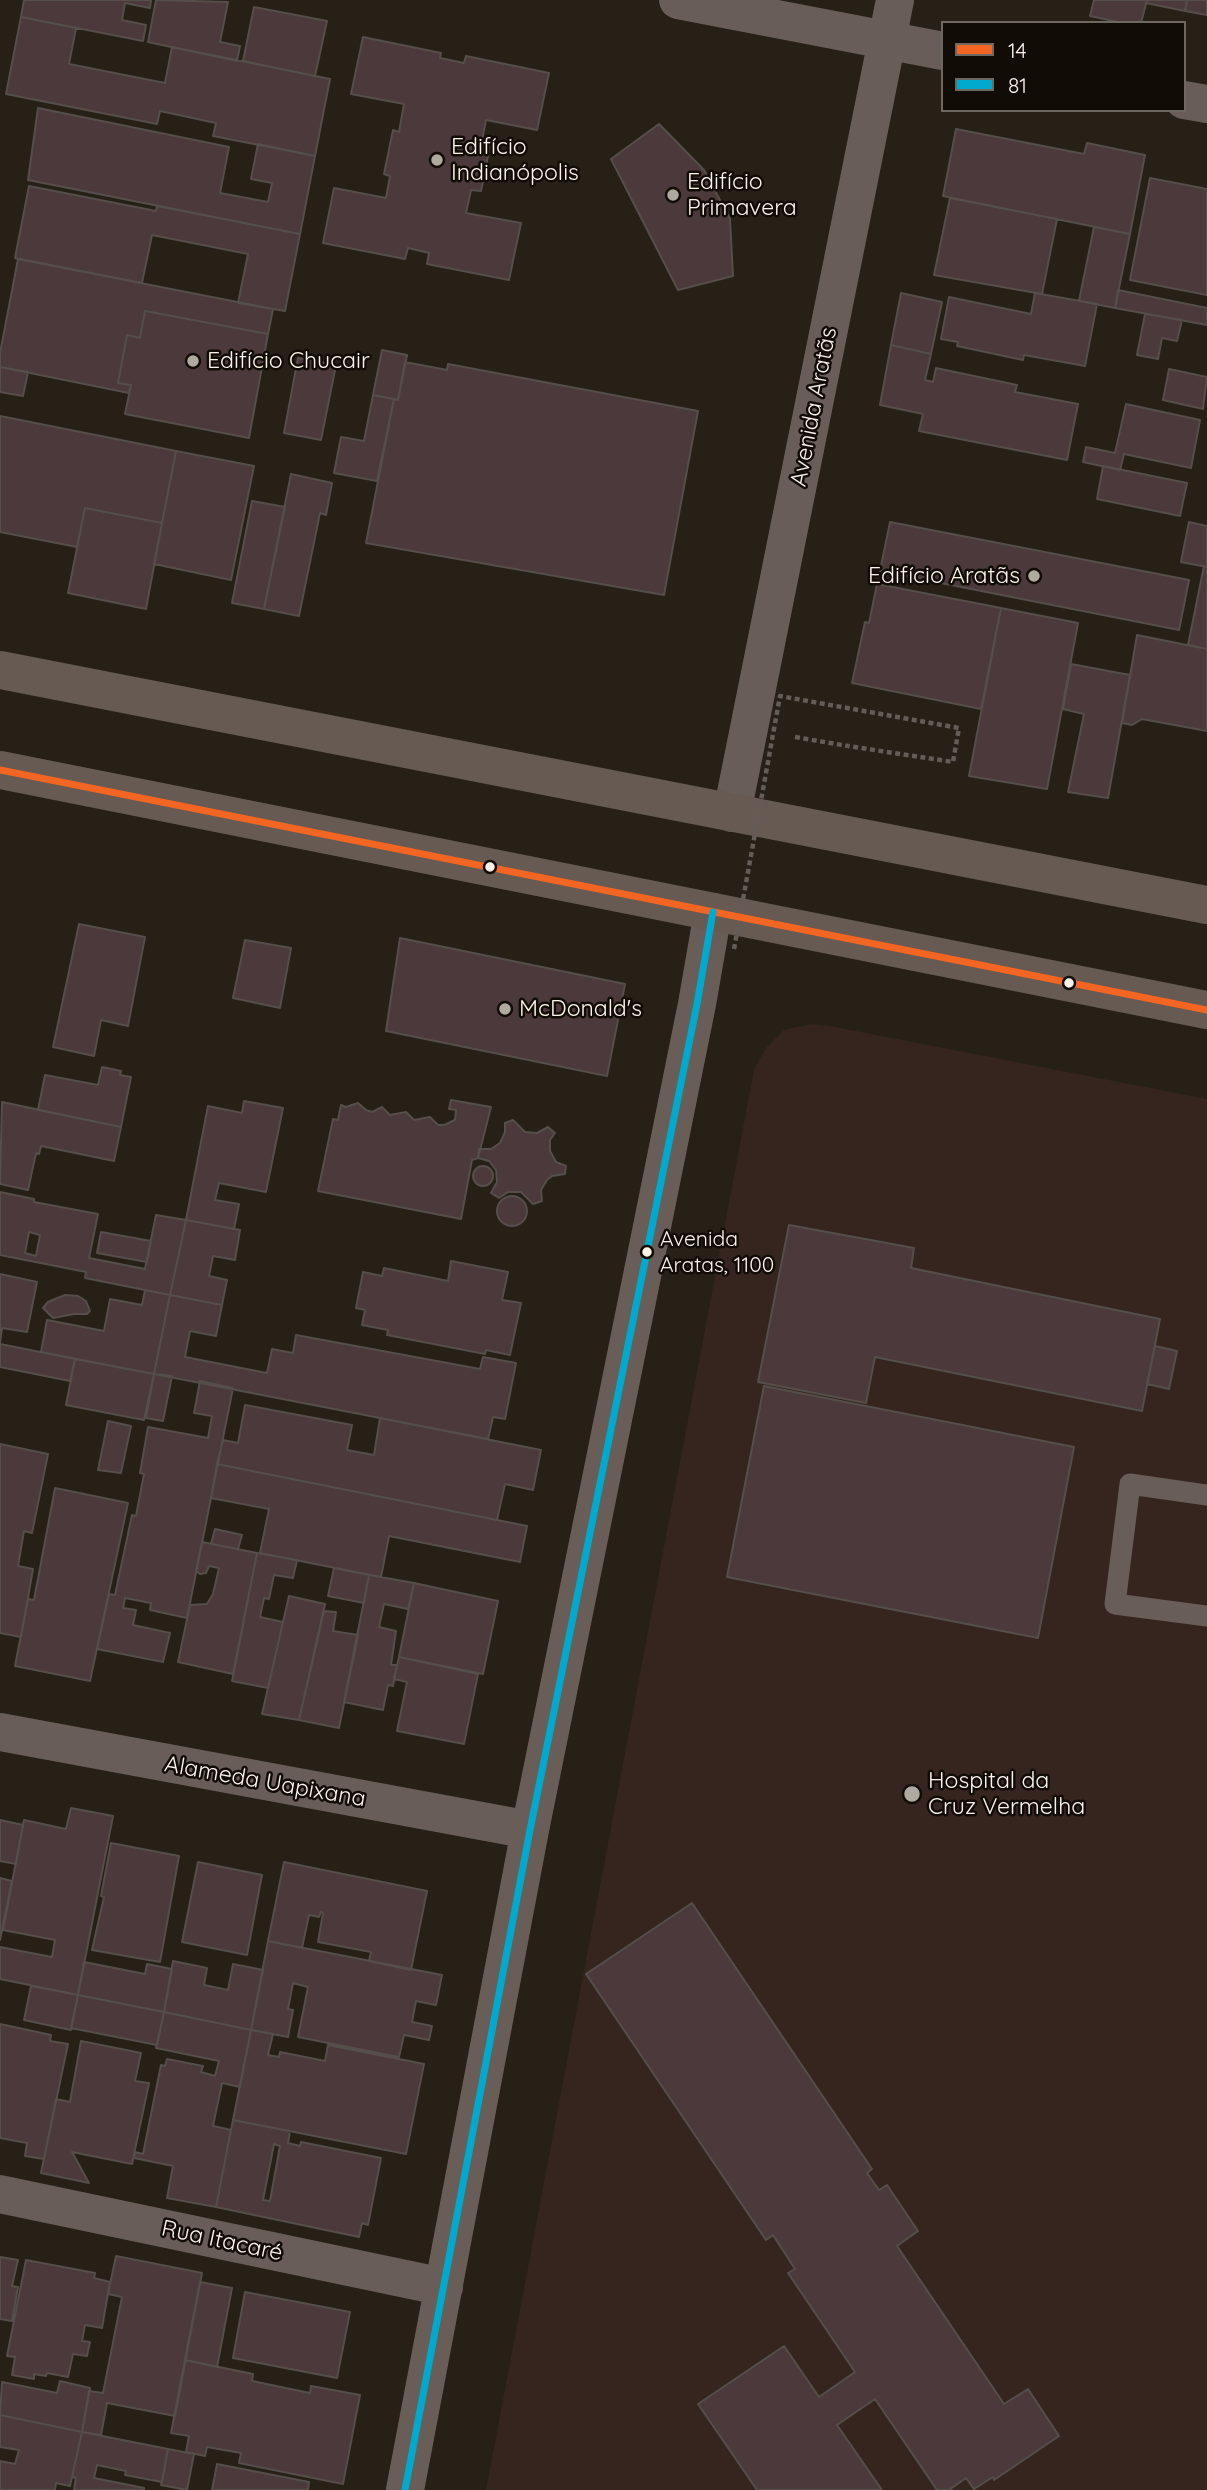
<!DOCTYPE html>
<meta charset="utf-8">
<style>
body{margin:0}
#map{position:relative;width:1207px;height:2490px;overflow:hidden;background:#262017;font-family:Quicksand,sans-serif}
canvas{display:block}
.legend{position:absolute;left:941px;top:21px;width:245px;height:91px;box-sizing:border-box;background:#110c06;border:2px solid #6f6861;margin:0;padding:9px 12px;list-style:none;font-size:21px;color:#fbf3e9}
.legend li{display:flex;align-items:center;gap:14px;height:35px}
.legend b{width:35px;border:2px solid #6f6861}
</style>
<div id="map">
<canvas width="1207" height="2490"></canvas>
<ul class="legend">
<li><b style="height:9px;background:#f26522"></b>14</li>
<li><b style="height:9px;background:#00a9ce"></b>81</li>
</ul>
</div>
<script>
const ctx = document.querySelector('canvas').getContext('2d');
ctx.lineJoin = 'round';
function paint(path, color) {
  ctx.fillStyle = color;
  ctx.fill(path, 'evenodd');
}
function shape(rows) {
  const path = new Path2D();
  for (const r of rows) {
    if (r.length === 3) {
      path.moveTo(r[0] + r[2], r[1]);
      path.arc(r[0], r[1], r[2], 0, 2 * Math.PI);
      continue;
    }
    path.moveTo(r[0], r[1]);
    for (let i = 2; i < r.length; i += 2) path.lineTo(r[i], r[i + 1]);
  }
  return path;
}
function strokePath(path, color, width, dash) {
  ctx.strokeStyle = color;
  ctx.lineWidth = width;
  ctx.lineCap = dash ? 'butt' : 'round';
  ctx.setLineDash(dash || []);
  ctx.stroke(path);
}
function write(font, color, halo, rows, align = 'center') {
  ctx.font = font + ' Quicksand,sans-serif';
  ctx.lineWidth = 5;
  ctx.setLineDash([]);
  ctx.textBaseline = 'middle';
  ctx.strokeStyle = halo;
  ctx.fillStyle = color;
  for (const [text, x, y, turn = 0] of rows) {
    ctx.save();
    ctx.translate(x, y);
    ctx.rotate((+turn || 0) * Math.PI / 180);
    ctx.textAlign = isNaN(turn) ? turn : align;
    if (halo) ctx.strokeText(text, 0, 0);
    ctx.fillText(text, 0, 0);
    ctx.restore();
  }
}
paint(shape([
 [811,1024,835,1027,1207,1099,1207,2490,486,2490,754,1070,766,1048,784,1030]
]), '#36251e');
const building = shape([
 [24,0,151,0,150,8,125,3,122,20,146,25,143,41,21,17,24,0],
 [156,0,228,2,220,42,240,46,237,61,148,42,156,0],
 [1094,0,1147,0,1141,23,1123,23,1090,16,1094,0],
 [1147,0,1187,0,1185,11,1146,3,1147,0],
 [1187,0,1207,0,1207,15,1185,11,1187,0],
 [254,7,327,21,315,76,243,61,254,7],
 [21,17,76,28,69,64,165,83,172,47,330,79,315,156,213,136,216,123,160,111,157,124,6,94,21,17],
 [363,37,441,53,440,58,464,63,466,56,549,73,537,130,486,120,481,145,490,146,481,191,471,190,466,213,521,223,509,280,427,264,429,253,408,248,405,259,323,243,334,188,386,198,390,176,384,174,393,130,399,132,404,104,351,94,363,37],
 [38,108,229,147,220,193,268,202,272,183,251,179,258,144,315,156,300,234,28,180,38,108],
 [659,124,704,170,730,219,733,276,678,290,611,159,659,124],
 [956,129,1084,154,1087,143,1145,155,1130,234,943,196,956,129],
 [1150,178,1207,189,1207,295,1130,280,1150,178],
 [29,186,156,211,157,206,300,234,285,311,238,303,248,254,152,235,142,283,15,258,29,186],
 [950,198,1057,219,1042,294,934,275,950,198],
 [1094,227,1130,234,1115,308,1079,301,1094,227],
 [18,259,273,309,268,334,145,311,140,338,127,335,118,383,131,385,129,393,0,367,0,353,18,259],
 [1118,290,1207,308,1207,325,1115,308,1118,290],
 [901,293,942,302,931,354,891,345,901,293],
 [1035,293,1097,304,1085,366,1024,355,1023,360,957,346,958,342,941,339,949,297,1031,314,1035,293],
 [145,311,268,334,249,438,125,414,131,385,118,383,127,335,140,338,145,311],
 [1145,314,1182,320,1177,341,1162,338,1158,359,1137,355,1145,314],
 [891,345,931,354,925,380,933,382,936,368,1017,385,1015,392,1078,404,1067,460,919,431,923,414,880,405,891,345],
 [382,350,407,355,398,400,373,395,382,350],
 [298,358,336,365,321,440,284,433,298,358],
 [405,362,447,370,448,364,698,411,664,595,366,543,394,399,398,400,405,362],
 [0,367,28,372,23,396,0,392,0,367],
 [1169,369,1207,377,1203,409,1163,400,1169,369],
 [373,395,394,399,377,481,334,473,341,437,364,441,373,395],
 [1126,404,1200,420,1191,468,1124,454,1120,470,1083,462,1086,447,1115,453,1126,404],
 [0,416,176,451,162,523,85,508,77,547,0,532,0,416],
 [176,451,254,466,231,580,154,564,176,451],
 [1103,466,1187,483,1180,516,1097,499,1103,466],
 [291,474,332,483,326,515,320,513,299,616,264,609,291,474],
 [252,501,285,507,264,609,232,603,252,501],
 [85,508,162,523,146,609,68,593,85,508],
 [890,522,1189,580,1179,630,880,571,890,522],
 [1189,522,1207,526,1207,567,1181,562,1189,522],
 [1204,566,1207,567,1207,649,1188,645,1204,566],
 [877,584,1001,608,981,709,852,683,865,622,869,623,877,584],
 [1001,608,1078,623,1047,789,969,776,1001,608],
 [1137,635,1207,649,1207,731,1142,719,1132,725,1122,723,1137,635],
 [1071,664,1130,675,1108,798,1068,792,1084,714,1063,709,1071,664],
 [79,924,145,937,128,1026,101,1020,94,1056,53,1047,79,924],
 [400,938,625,984,607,1076,386,1031,400,938],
 [245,940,291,948,280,1008,233,998,245,940],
 [102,1067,121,1071,120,1075,131,1077,121,1127,38,1110,45,1075,98,1085,102,1067],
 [451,1100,491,1107,478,1158,472,1160,461,1219,318,1191,333,1119,338,1120,341,1105,346,1107,358,1103,366,1110,372,1112,382,1107,390,1115,406,1112,414,1120,430,1117,438,1125,444,1125,455,1120,456,1110,449,1109,451,1100],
 [244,1101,283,1108,266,1192,219,1183,215,1200,239,1204,234,1229,186,1220,208,1106,242,1113,244,1101],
 [2,1102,121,1127,114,1161,41,1146,39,1154,36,1153,28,1190,0,1184,2,1102],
 [513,1120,525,1132,537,1133,548,1127,555,1133,550,1140,550,1151,556,1162,566,1166,565,1174,552,1176,547,1180,541,1190,542,1201,533,1204,521,1192,508,1192,499,1198,491,1193,497,1182,496,1170,489,1161,478,1158,479,1149,491,1149,500,1143,505,1132,505,1123,513,1120],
 [483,1176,10],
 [0,1192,34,1199,34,1202,98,1214,89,1258,145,1269,156,1215,186,1220,170,1295,85,1278,86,1272,0,1255,0,1192],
 [29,1232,40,1235,36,1256,25,1253,29,1232],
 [512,1211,15],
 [186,1220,240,1230,235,1260,213,1256,209,1276,227,1280,222,1305,170,1295,186,1220],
 [789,1225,914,1248,911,1268,1160,1319,1142,1411,875,1357,866,1403,758,1382,789,1225],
 [101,1232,151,1241,147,1262,97,1253,101,1232],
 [451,1261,508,1272,502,1300,521,1303,510,1355,486,1350,485,1354,387,1335,388,1330,362,1325,365,1310,356,1308,363,1272,382,1276,384,1268,448,1281,451,1261],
 [0,1274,37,1282,27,1332,2,1328,0,1343,0,1274],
 [145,1290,170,1295,154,1374,41,1352,47,1320,104,1331,110,1299,142,1305,145,1290],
 [65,1295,78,1296,86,1301,90,1311,87,1314,74,1314,53,1318,43,1308,48,1302,65,1295],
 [170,1295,222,1305,216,1336,190,1331,185,1357,267,1373,272,1349,293,1353,296,1335,480,1369,483,1357,516,1363,505,1419,493,1417,488,1439,154,1374,170,1295],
 [0,1344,75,1359,70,1381,0,1367,0,1344],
 [1155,1346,1177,1351,1169,1389,1147,1384,1155,1346],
 [75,1359,154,1374,144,1420,66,1405,75,1359],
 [154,1374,172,1376,163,1421,146,1418,154,1374],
 [200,1381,233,1388,187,1618,150,1610,151,1603,125,1598,123,1608,136,1610,133,1625,170,1633,163,1662,97,1649,109,1594,115,1595,132,1515,136,1516,144,1474,140,1473,148,1427,208,1438,212,1416,194,1413,200,1381],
 [764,1386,1074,1447,1038,1638,727,1577,764,1386],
 [245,1405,352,1425,347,1450,374,1455,380,1418,541,1450,533,1490,505,1484,497,1520,217,1464,223,1440,238,1443,245,1405],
 [108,1421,131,1426,121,1473,98,1470,108,1421],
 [0,1444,48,1454,32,1533,24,1531,18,1566,33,1569,21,1637,0,1633,0,1444],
 [217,1464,527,1526,520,1562,389,1536,381,1577,260,1553,269,1509,211,1498,217,1464],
 [55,1488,128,1503,90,1681,15,1666,28,1599,34,1600,55,1488],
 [215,1529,242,1535,238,1549,211,1544,215,1529],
 [202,1542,257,1553,233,1674,178,1662,190,1605,207,1604,213,1594,219,1568,209,1566,206,1573,200,1574,196,1571,202,1542],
 [257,1553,297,1560,293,1578,274,1575,269,1599,264,1598,260,1617,283,1622,268,1688,232,1681,257,1553],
 [334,1568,369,1575,364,1603,328,1596,334,1568],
 [369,1575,414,1583,408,1609,384,1604,379,1627,396,1631,391,1665,397,1665,393,1686,388,1685,383,1710,344,1702,369,1575],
 [414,1583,498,1601,483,1674,399,1657,414,1583],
 [289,1596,325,1604,299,1720,262,1714,289,1596],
 [324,1611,336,1612,333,1631,358,1635,339,1728,299,1720,324,1611],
 [399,1657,478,1674,464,1744,397,1731,407,1682,394,1679,399,1657],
 [71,1808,113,1816,78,1995,0,1979,0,1947,52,1957,55,1940,3,1930,24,1820,66,1829,71,1808],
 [0,1820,23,1825,16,1864,0,1861,0,1820],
 [111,1843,179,1856,160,1962,92,1950,104,1897,101,1896,111,1843],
 [198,1862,262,1875,247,1955,182,1942,198,1862],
 [284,1862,427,1891,411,1970,369,1961,371,1952,318,1942,323,1913,321,1912,319,1917,309,1915,302,1948,268,1941,284,1862],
 [0,1878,12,1881,0,1940,0,1878],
 [692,1903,872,2169,867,2173,879,2190,887,2185,918,2231,897,2246,1004,2404,1028,2389,1059,2436,994,2480,993,2477,974,2489,966,2478,949,2490,937,2490,875,2399,837,2425,882,2490,757,2490,698,2404,784,2346,819,2397,855,2372,788,2273,795,2269,773,2235,766,2240,586,1974,692,1903],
 [268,1941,442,1975,436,2005,416,2001,412,2022,432,2026,429,2040,404,2035,399,2057,298,2037,308,1987,293,1983,288,2009,293,2010,288,2037,251,2030,268,1941],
 [173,1961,207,1968,204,1985,228,1990,233,1964,263,1970,251,2030,164,2012,173,1961],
 [84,1962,145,1974,147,1964,172,1969,164,2012,78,1995,84,1962],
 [31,1986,78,1995,71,2030,24,2020,31,1986],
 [78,1995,164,2012,157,2045,71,2028,78,1995],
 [164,2012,251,2030,240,2087,222,2083,213,2126,231,2130,216,2207,167,2198,173,2166,134,2158,135,2152,143,2154,161,2065,165,2066,167,2059,203,2066,201,2072,215,2076,219,2061,156,2048,164,2012],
 [0,2024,51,2035,50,2041,68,2044,44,2159,25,2156,27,2143,0,2138,0,2024],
 [251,2030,273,2034,268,2055,279,2057,280,2052,325,2061,328,2045,424,2064,406,2154,233,2120,251,2030],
 [81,2041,141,2053,135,2081,149,2083,132,2164,72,2152,89,2183,41,2173,56,2099,70,2102,81,2041],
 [233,2120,290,2131,288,2143,300,2146,301,2142,381,2158,368,2225,362,2223,359,2237,216,2207,233,2120],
 [274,2144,280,2146,270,2201,263,2200,274,2144],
 [116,2256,202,2273,175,2416,107,2403,101,2435,82,2432,89,2391,103,2393,122,2297,108,2294,116,2256],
 [0,2257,18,2260,12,2286,18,2287,12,2321,0,2319,0,2257],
 [26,2260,95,2273,94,2278,110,2282,102,2328,85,2325,82,2341,90,2342,87,2356,73,2354,68,2377,47,2373,46,2376,34,2374,34,2379,12,2375,15,2357,7,2356,26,2260],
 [200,2282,232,2288,217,2367,185,2360,200,2282],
 [245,2292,350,2312,337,2378,233,2358,245,2292],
 [185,2360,253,2374,252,2381,310,2393,311,2386,360,2395,343,2484,239,2463,241,2453,207,2447,205,2456,186,2452,189,2436,171,2433,185,2360],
 [60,2381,90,2388,82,2432,0,2415,2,2382,57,2393,60,2381],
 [0,2415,82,2432,70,2486,56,2483,55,2490,0,2490,0,2461,15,2464,19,2450,0,2447,0,2415],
 [82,2432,168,2449,162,2482,125,2475,126,2471,97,2465,94,2478,144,2488,144,2490,74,2490,76,2478,72,2477,82,2432],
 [168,2449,194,2454,187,2490,161,2485,168,2449],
 [217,2464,309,2482,308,2490,212,2490,217,2464]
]);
paint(building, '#4b393b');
strokePath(building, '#554e4b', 2);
strokePath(shape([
 [795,737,848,746]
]), '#655c58', 4.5, [5, 3.5]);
strokePath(shape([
 [1207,1495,1130,1484,1115,1604,1207,1616]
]), '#695d58', 21);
strokePath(shape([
 [678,0,943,51],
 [1184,100,1207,104],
 [732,813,895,0],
 [0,1732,530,1830],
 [0,2194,444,2287],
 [405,2490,530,1830,697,1004,713,912]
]), '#695d58', 38);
strokePath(shape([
 [0,670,1207,905],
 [0,770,1207,1010]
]), '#665a53', 38);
strokePath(shape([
 [734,949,780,696,959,728,953,762,848,746]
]), '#655c58', 4.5, [5, 3.5]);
strokePath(shape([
 [0,770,1207,1010]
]), '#f26522', 7);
strokePath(shape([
 [405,2490,530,1830,697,1004,713,912]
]), '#00a9ce', 7);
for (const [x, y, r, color] of [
 [437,160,7,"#b0a9a0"],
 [673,195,7,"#b0a9a0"],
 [193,361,7,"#b0a9a0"],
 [1034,576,7,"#b0a9a0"],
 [490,867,6,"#fbf3e9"],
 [1069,983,6,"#fbf3e9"],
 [505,1009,7,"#b0a9a0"],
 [647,1252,6,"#fbf3e9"],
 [912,1794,9,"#b0a9a0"]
]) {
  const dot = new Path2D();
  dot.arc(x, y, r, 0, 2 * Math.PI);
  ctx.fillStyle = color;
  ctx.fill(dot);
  strokePath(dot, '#110c06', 2.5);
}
write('21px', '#fbf3e9', '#110c06', [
 ["Avenida",660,1240],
 ["Aratas, 1100",660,1266]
], 'left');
write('23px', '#fbf3e9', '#110c06', [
 ["Edifício",451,147],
 ["Indianópolis",451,173],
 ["Edifício",687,182],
 ["Primavera",687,208],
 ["Edifício Chucair",207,361],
 ["Edifício Aratãs",1020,576,"right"],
 ["McDonald's",519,1009],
 ["Hospital da",928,1781],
 ["Cruz Vermelha",928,1807]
], 'left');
write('23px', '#fbf3e9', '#110c06', [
 ["Avenida Aratãs",814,407,-79],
 ["Alameda Uapixana",265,1782,10],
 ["Rua Itacaré",222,2241,12]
]);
</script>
